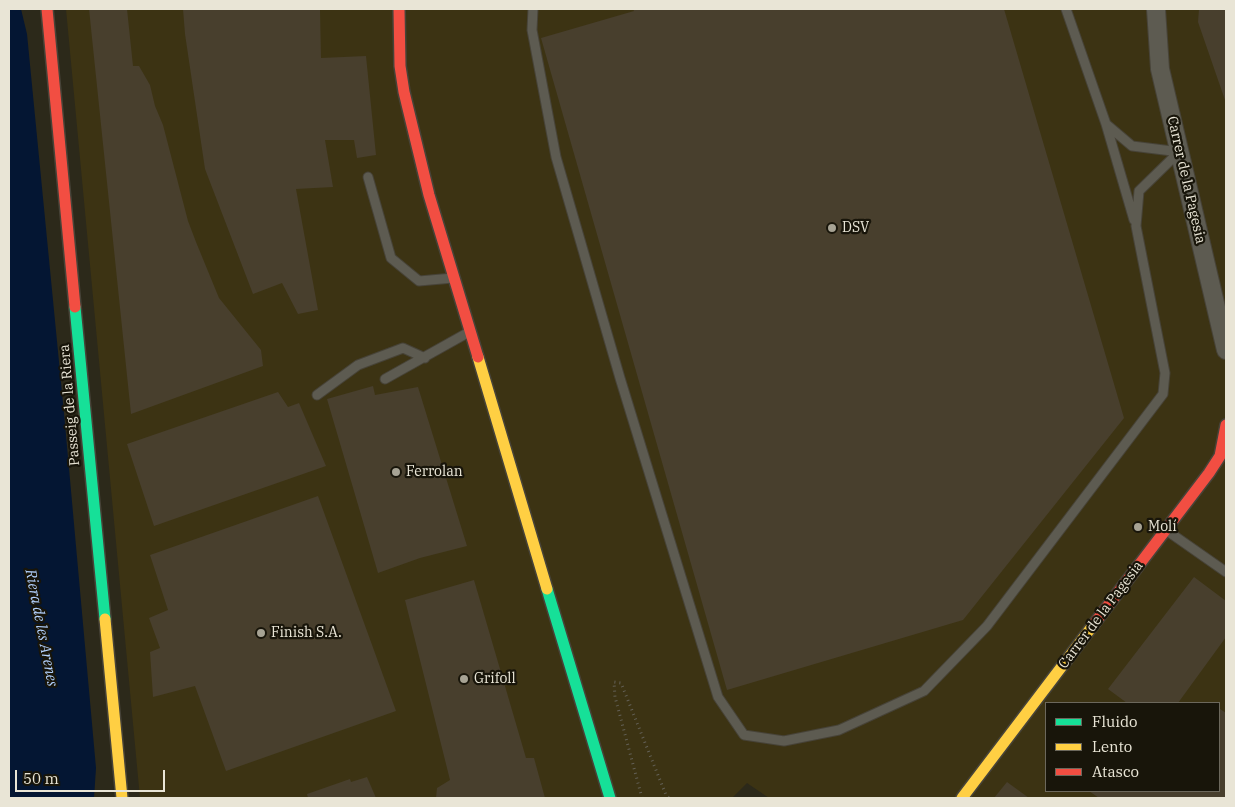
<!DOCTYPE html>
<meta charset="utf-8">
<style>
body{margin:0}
#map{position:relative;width:1235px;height:807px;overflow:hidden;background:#2c291a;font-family:"IBM Plex Serif",serif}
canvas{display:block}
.frame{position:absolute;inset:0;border:10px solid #e9e5d6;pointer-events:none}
.legend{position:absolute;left:1045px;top:702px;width:175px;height:90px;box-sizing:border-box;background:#18150a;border:1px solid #6c685c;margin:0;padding:6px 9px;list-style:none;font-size:15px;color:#e9e5d6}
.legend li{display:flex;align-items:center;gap:10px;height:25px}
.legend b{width:25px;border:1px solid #6c685c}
.scale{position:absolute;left:15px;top:770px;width:150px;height:22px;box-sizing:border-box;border:2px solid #e9e5d6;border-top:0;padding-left:6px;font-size:15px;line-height:18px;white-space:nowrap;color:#e9e5d6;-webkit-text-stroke:4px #18150a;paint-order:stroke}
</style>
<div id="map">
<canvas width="1235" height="807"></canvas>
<div class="frame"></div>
<ul class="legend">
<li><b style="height:6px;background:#16e098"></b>Fluido</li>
<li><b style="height:6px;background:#ffcf43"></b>Lento</li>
<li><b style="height:6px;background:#f24e42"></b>Atasco</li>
</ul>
<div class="scale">50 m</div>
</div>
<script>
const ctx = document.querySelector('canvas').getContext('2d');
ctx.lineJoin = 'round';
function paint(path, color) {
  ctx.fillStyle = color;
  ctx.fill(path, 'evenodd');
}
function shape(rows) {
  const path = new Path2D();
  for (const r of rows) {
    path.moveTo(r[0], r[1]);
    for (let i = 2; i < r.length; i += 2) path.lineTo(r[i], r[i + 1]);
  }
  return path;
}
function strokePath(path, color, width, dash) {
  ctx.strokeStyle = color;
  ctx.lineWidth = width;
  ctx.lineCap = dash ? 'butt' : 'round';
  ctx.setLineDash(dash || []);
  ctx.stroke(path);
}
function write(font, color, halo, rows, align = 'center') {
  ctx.font = font + ' "IBM Plex Serif",serif';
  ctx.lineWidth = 4.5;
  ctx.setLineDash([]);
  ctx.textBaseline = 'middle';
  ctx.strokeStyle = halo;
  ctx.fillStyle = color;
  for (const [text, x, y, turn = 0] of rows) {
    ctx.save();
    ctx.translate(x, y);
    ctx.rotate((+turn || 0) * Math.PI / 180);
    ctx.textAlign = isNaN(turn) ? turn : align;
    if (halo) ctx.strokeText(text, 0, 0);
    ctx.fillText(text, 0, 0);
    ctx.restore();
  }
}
paint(shape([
 [66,9,1226,9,1226,798,769,798,747,783,732,798,140,798],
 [1046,703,1219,703,1219,791,1046,791]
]), '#3c3313');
paint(shape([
 [9,9,21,9,27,34,64,413,96,768,94,798,9,798]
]), '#041633');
paint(shape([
 [89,9,127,9,133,66,139,66,150,85,155,106,163,125,188,221,196,242,219,298,261,350,263,366,131,414],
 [183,9,320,9,321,58,366,56,376,155,357,158,354,140,325,140,333,187,296,189,318,310,298,314,282,283,253,294,205,169,185,34],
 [633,9,1004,9,1124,418,963,620,727,690,541,38,634,11],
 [1199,9,1226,9,1226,103,1198,22],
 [373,386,375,395,418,387,467,546,420,558,378,573,327,399],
 [278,392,288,407,299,403,326,466,154,526,127,444],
 [318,496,396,711,226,771,195,686,153,697,150,652,160,648,149,618,168,610,150,555],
 [1194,577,1226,601,1226,637,1178,703,1127,703,1108,689],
 [474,580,526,758,534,758,545,798,436,798,437,788,450,780,405,600],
 [1220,709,1226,713,1226,798,1099,798,1089,791,1219,791,1219,711],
 [367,777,376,798,308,798,307,794,350,779,351,782],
 [1007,782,1029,798,994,798]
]), '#483f2d');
const lane = shape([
 [533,9,532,30,556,157,620,378,718,697,744,735,784,741,839,730,924,691,987,626,1163,394,1165,373,1136,226,1139,191,1179,152],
 [1066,9,1106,124,1132,146,1180,152],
 [1106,124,1134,220],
 [368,177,391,258,419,281,453,278],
 [385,379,469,332],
 [317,395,358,365,403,348,425,358],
 [1166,530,1226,572]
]);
const street = shape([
 [1156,9,1160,69,1226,350]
]);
const fast = shape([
 [75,307,105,619],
 [547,589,610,798]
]);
const slow = shape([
 [478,357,547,589],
 [105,619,122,798],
 [962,798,1094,624]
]);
const jam = shape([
 [47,9,75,307],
 [399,9,400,66,404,92,429,195,478,357],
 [1094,624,1209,473,1220,456,1226,425]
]);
strokePath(lane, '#474338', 11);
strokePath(street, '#474338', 20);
strokePath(fast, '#474338', 14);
strokePath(slow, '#474338', 14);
strokePath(jam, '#474338', 14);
strokePath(shape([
 [642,798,615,697,614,682,621,683,666,795,669,798]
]), '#636056', 3, [1, 4]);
strokePath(lane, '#5d5b51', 9);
strokePath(street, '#5d5b51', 18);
strokePath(fast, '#16e098', 11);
strokePath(slow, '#ffcf43', 11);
strokePath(jam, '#f24e42', 11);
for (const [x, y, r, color] of [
 [832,228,5,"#a7a394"],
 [396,472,5,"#a7a394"],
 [1138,527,5,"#a7a394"],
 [261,633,5,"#a7a394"],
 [464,679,5,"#a7a394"]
]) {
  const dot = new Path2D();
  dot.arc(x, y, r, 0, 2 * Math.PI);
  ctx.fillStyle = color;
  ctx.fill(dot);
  strokePath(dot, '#18150a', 2);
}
write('14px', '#e9e5d6', '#18150a', [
 ["Carrer de la Pagesia",1186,180,77],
 ["Passeig de la Riera",70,405,-95],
 ["Carrer de la Pagesia",1101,615,-53]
]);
write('14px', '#e9e5d6', '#18150a', [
 ["DSV",842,228],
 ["Ferrolan",406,472],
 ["Molí",1148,527],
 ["Finish S.A.",271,633],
 ["Grifoll",474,679]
], 'left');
write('italic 15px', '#b3d2ff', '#18150a', [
 ["Riera de les Arenes",41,628,79]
]);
</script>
